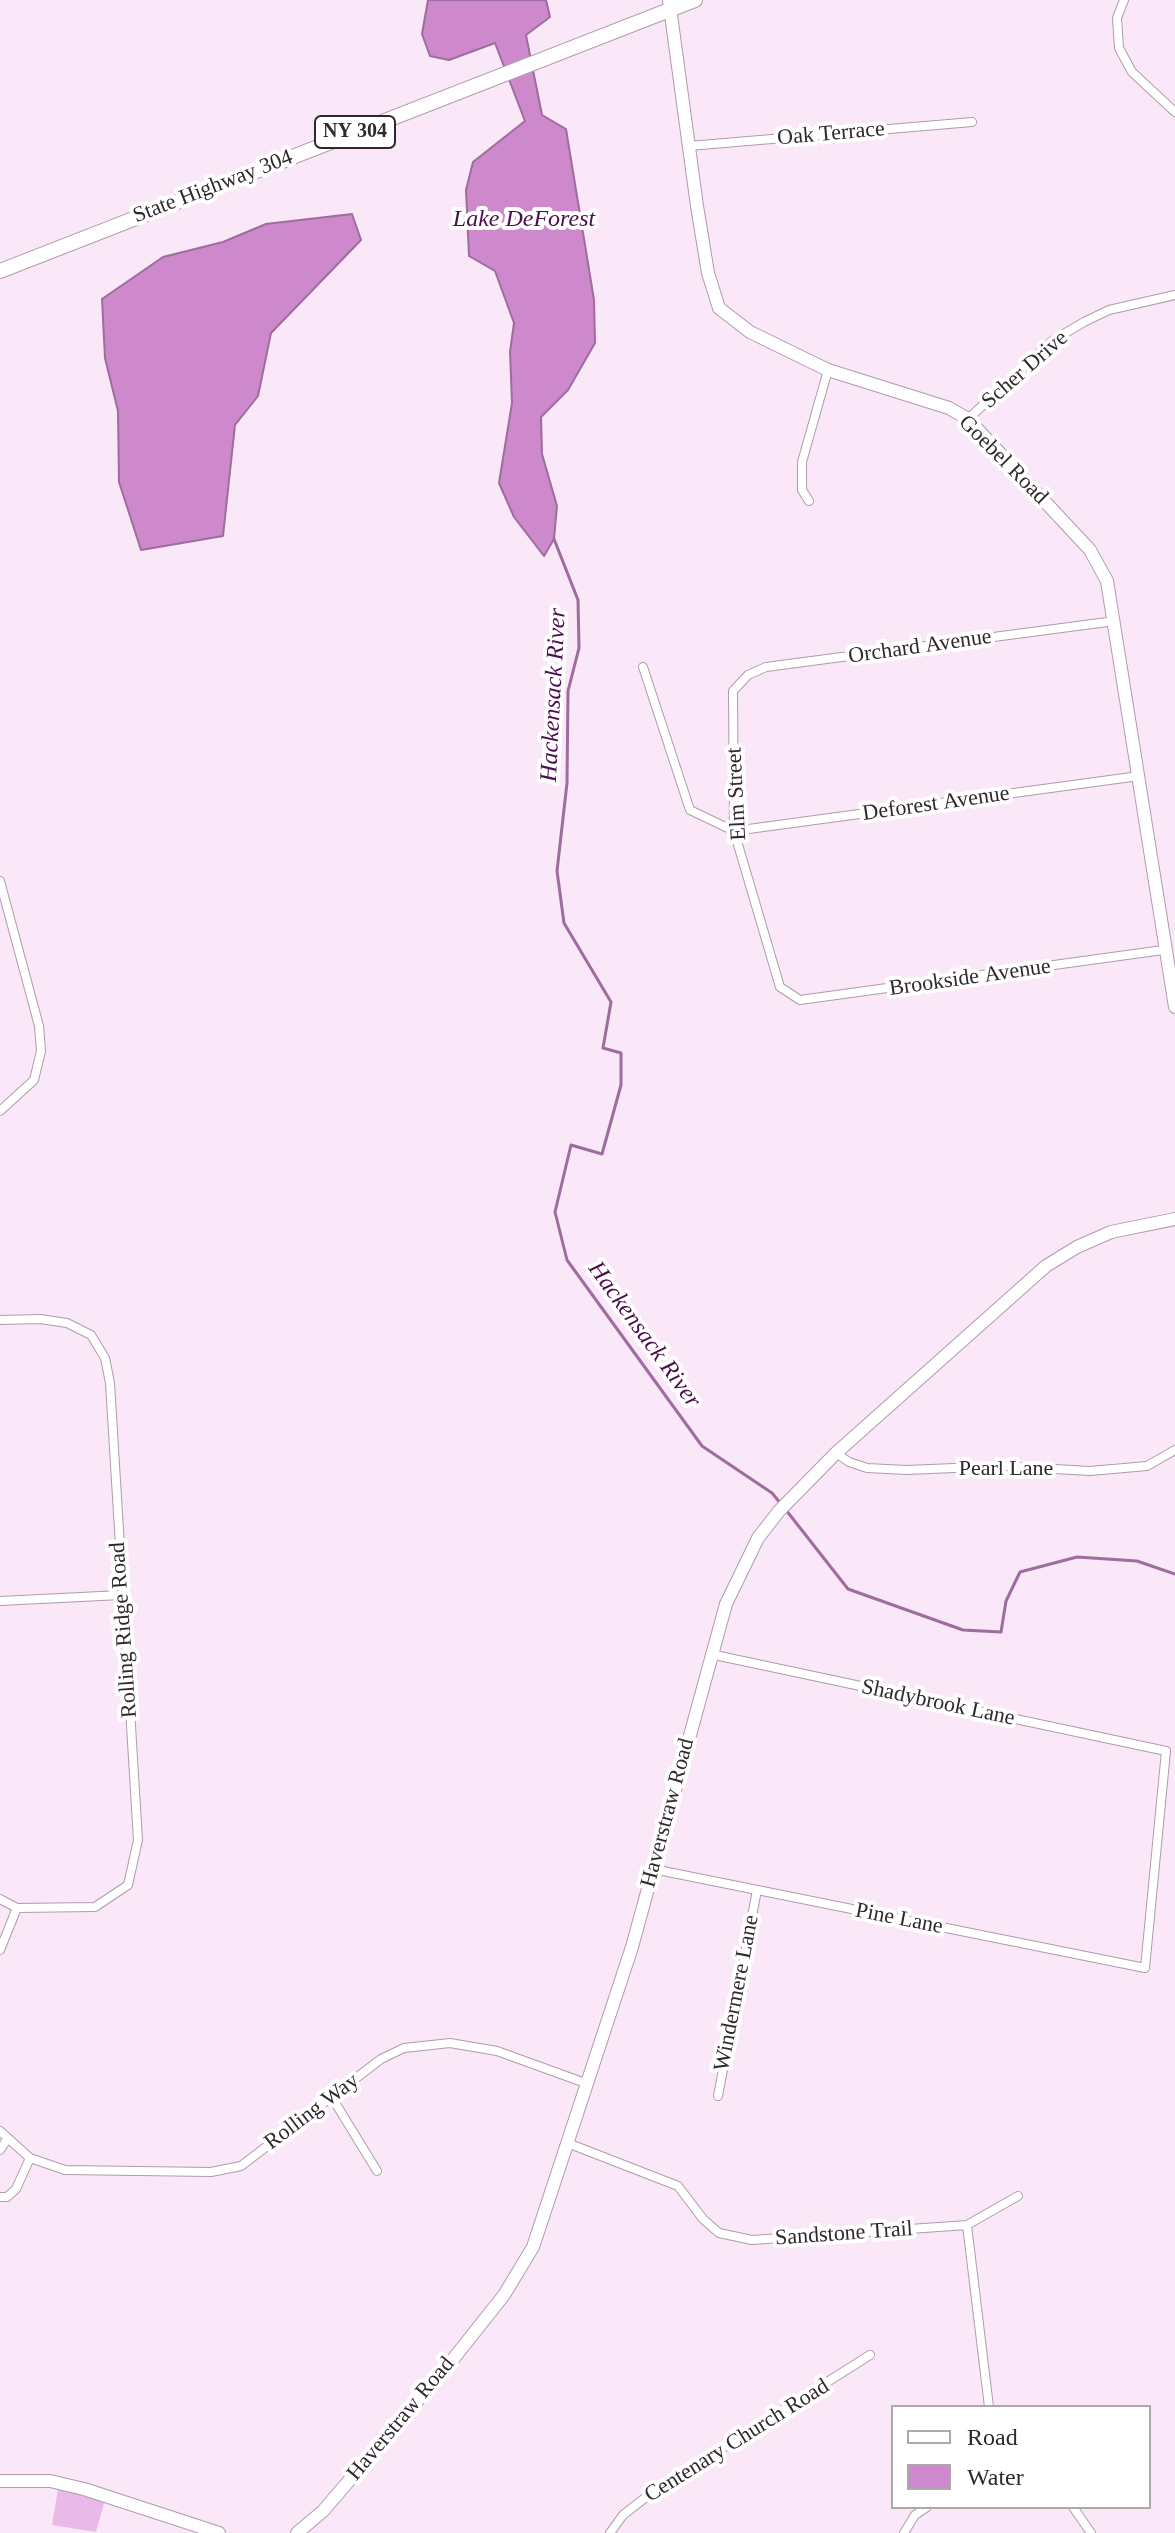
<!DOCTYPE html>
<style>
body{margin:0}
#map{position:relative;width:1175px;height:2533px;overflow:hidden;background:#fae7f8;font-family:Georgia,serif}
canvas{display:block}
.legend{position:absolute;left:891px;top:2405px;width:260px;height:104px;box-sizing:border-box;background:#fff;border:2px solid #aca9ab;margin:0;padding:10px 14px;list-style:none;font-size:24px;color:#2f282e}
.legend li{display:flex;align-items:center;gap:16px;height:40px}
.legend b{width:40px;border:2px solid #aca9ab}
</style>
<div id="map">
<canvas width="1175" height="2533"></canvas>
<ul class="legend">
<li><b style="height:10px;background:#fff"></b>Road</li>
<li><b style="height:22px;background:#ce89cc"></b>Water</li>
</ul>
</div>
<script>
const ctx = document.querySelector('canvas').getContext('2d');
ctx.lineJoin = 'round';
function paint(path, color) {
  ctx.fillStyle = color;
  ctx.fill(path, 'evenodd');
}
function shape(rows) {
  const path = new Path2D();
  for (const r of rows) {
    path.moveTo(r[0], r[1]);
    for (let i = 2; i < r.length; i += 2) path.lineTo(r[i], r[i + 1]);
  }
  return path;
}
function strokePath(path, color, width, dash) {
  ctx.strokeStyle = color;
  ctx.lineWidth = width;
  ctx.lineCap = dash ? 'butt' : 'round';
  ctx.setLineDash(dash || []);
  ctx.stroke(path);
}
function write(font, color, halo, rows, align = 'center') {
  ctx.font = font + ' Georgia,serif';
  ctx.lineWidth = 8;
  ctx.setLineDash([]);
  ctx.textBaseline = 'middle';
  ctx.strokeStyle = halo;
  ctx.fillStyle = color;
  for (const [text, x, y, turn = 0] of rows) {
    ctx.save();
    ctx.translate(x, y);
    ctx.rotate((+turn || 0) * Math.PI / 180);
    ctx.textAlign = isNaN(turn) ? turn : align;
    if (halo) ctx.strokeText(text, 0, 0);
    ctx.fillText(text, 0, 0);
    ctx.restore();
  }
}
paint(shape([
 [58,2489,105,2500,96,2532,52,2525]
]), '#e9b9e7');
const water = shape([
 [428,0,546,0,550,17,526,35,542,115,566,129,594,300,595,343,568,390,541,417,542,454,557,506,554,539,544,556,514,517,499,483,512,403,510,352,514,323,495,271,469,256,466,190,473,162,525,121,495,43,449,60,430,56,422,34,428,0],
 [352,214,361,240,271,333,258,396,235,425,223,536,141,550,119,482,118,411,105,358,102,299,163,257,223,242,266,224,352,214]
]);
paint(water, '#ce89cc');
strokePath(water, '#9e6c9d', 2);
strokePath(shape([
 [554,539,578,600,579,648,568,691,567,783,557,871,564,923,611,1002,603,1048,621,1053,621,1085,602,1154,571,1145,555,1212,567,1260,702,1446,772,1493,781,1504],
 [786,1510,848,1589,963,1630,1001,1632,1006,1601,1020,1572,1077,1557,1137,1561,1175,1574]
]), '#9e6c9d', 3);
const street = shape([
 [1124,0,1117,18,1119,48,1132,72,1175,112],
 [689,146,972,122],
 [968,419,1052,341,1084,322,1109,310,1175,295],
 [809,501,802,490,802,462,828,370],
 [1115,621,766,667,748,675,733,691,734,831,780,987,800,1000,1163,950],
 [643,667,690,810,734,831,1139,776],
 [0,881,39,1026,41,1051,34,1080,0,1111],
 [0,1320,40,1319,67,1323,91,1335,105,1358,110,1383,138,1840,128,1885,95,1907,17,1908,0,1899],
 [836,1453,849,1462,867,1468,906,1470,1003,1466,1090,1471,1147,1466,1175,1450],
 [0,1601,121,1595],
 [653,1869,1145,1968,1166,1751,710,1654],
 [0,1950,17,1908],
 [331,2096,377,2171],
 [718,2096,757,1890],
 [0,2131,30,2158,65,2170,211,2172,241,2166,381,2059,404,2048,450,2043,497,2051,588,2084],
 [570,2144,678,2186,703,2219,719,2233,752,2240,967,2225,1018,2196],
 [0,2150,8,2138],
 [0,2197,7,2197,16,2189,30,2158],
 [967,2225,989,2407],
 [1073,2507,1091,2533],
 [610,2533,623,2515,650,2494,870,2355],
 [904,2533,915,2515,927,2507]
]);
const secondary = shape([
 [669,0,697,206,708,273,719,308,750,332,828,370,949,408,968,419,1090,550,1107,581,1175,1007],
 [0,2481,50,2481,84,2489,219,2533],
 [297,2533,323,2511,454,2358,504,2295,533,2247,632,1947,726,1604,758,1538,779,1511,836,1453,1046,1266,1077,1247,1111,1232,1175,1219]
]);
const primary = shape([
 [0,271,695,0]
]);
strokePath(street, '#ae9cad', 10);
strokePath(secondary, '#ae9cad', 14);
strokePath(primary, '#ae9cad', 16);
strokePath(street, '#fff', 8);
strokePath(secondary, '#fff', 12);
strokePath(primary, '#fff', 14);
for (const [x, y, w] of [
 [355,132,80]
]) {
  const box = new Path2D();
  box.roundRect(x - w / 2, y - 16, w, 32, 6);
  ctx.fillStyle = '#fff';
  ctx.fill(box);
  strokePath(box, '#2f282e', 2);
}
write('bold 20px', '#2f282e', null, [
 ["NY 304",355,132]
]);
write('22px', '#2f282e', '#fff', [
 ["Oak Terrace",831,134,-5],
 ["State Highway 304",213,187,-21],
 ["Scher Drive",1025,370,-41],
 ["Goebel Road",1003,460,45],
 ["Orchard Avenue",920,647,-8],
 ["Elm Street",737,794,-93],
 ["Deforest Avenue",936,804,-8],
 ["Brookside Avenue",970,978,-8],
 ["Pearl Lane",1006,1469],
 ["Rolling Ridge Road",124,1630,-94],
 ["Shadybrook Lane",938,1703,12],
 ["Haverstraw Road",668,1813,-75],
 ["Pine Lane",899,1919,11],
 ["Windermere Lane",737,1993,-79],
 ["Rolling Way",312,2112,-37],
 ["Sandstone Trail",844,2234,-4],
 ["Haverstraw Road",401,2419,-50],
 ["Centenary Church Road",737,2441,-32]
]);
write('italic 24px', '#4c0d4d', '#fff', [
 ["Lake DeForest",524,220],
 ["Hackensack River",554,695,-87],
 ["Hackensack River",644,1335,54]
]);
</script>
